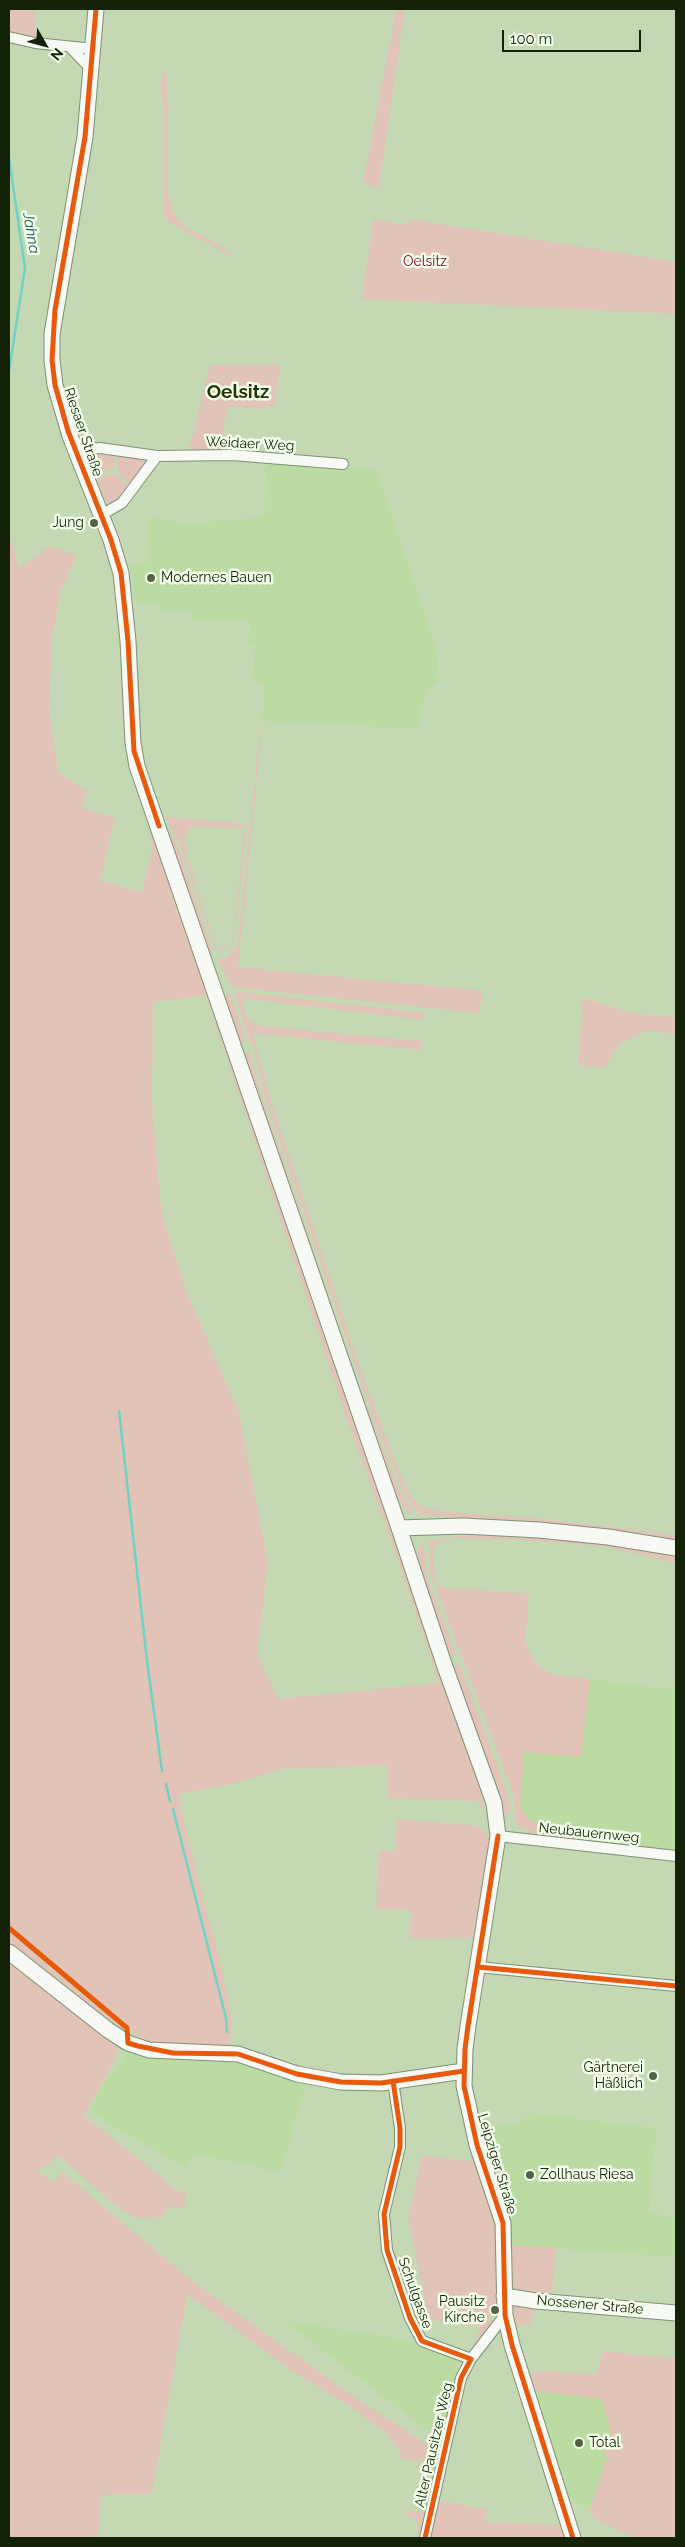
<!DOCTYPE html>
<meta charset="utf-8">
<style>
body{margin:0}
#map{position:relative;width:685px;height:2547px;overflow:hidden;background:#c4d8b4;font-family:Raleway,sans-serif}
canvas{display:block}
.frame{position:absolute;inset:0;border:10px solid #142208;pointer-events:none}
.north{position:absolute;left:20px;top:20px;width:50px;height:50px;-webkit-text-stroke:4px #f3ffeb;paint-order:stroke;rotate:128deg;font-size:14px;font-weight:700;line-height:20px;text-align:center;color:#142208}
.north::after{content:'';display:block;margin:auto;width:18px;height:22px;background:#142208;clip-path:polygon(50% 0,100% 100%,50% 72%,0 100%)}
.scale{position:absolute;left:502px;top:30px;width:139px;height:22px;box-sizing:border-box;border:2px solid #142208;border-top:0;padding-left:6px;font-size:15px;line-height:18px;white-space:nowrap;color:#142208;-webkit-text-stroke:4px #f3ffeb;paint-order:stroke}
</style>
<div id="map">
<canvas width="685" height="2547"></canvas>
<div class="frame"></div>
<div class="north">N</div>
<div class="scale">100 m</div>
</div>
<script>
const ctx = document.querySelector('canvas').getContext('2d');
ctx.lineJoin = 'round';
function paint(path, color) {
  ctx.fillStyle = color;
  ctx.fill(path, 'evenodd');
}
function shape(rows) {
  const path = new Path2D();
  for (const r of rows) {
    path.moveTo(r[0], r[1]);
    for (let i = 2; i < r.length; i += 2) path.lineTo(r[i], r[i + 1]);
  }
  return path;
}
function strokePath(path, color, width, dash) {
  ctx.strokeStyle = color;
  ctx.lineWidth = width;
  ctx.lineCap = dash ? 'butt' : 'round';
  ctx.setLineDash(dash || []);
  ctx.stroke(path);
}
function write(font, color, halo, rows, align = 'center') {
  ctx.font = font + ' Raleway,sans-serif';
  ctx.lineWidth = 5;
  ctx.setLineDash([]);
  ctx.textBaseline = 'middle';
  ctx.strokeStyle = halo;
  ctx.fillStyle = color;
  for (const [text, x, y, turn = 0] of rows) {
    ctx.save();
    ctx.translate(x, y);
    ctx.rotate((+turn || 0) * Math.PI / 180);
    ctx.textAlign = isNaN(turn) ? turn : align;
    if (halo) ctx.strokeText(text, 0, 0);
    ctx.fillText(text, 0, 0);
    ctx.restore();
  }
}
paint(shape([
 [266,462,376,470,428,622,438,660,437,683,426,690,418,729,262,721,265,683,253,682,255,646,249,645,250,621,192,620,191,611,160,611,159,603,135,603,131,566,150,561,147,521,153,518,191,523,265,517],
 [590,1679,676,1690,676,1852,543,1837,527,1831,520,1809,524,1752,581,1756],
 [129,2051,231,2059,307,2083,280,2172,194,2154,186,2168,90,2112,107,2079],
 [530,2113,656,2128,649,2213,676,2217,676,2257,511,2245,505,2202,486,2129,519,2123],
 [283,2320,418,2342,422,2348,455,2358,459,2363,441,2441],
 [535,2391,602,2399,611,2433,605,2454,608,2455,589,2511,566,2493]
]), '#bcdba2');
paint(shape([
 [9,9,35,9,35,40,9,33],
 [396,9,405,9,379,187,363,184],
 [161,73,164,73,166,80,168,104,167,187,173,213,181,224,231,252,231,256,170,223,164,215,164,115,160,82,163,80],
 [373,219,406,225,407,219,676,262,676,314,362,299],
 [210,365,280,365,275,405,262,409,228,406,219,450,189,450],
 [91,452,115,456,113,468,95,476,87,456],
 [118,456,142,460,145,466,132,486,119,475,117,466],
 [110,474,117,476,130,488,115,502,110,503,105,500,96,479],
 [9,534,19,568,50,546,76,556,60,593,52,637,49,709,58,773,87,791,81,808,115,818,100,880,142,893,152,847,151,836,157,835,207,990,206,995,210,995,484,1801,482,1812,478,1801,387,1798,388,1765,279,1769,237,1783,178,1794,198,1880,221,1964,232,2022,230,2047,153,2043,135,2034,119,2018,9,1924],
 [206,995,356,1446,387,1528,439,1683,278,1699,257,1654,268,1564,239,1412,187,1293,165,1224,160,1201,152,1102,153,1002],
 [261,721,260,750,238,967,483,991,479,1013,232,987,217,959,228,957,238,943],
 [165,817,245,824,243,828,191,826,184,839,188,859,215,943,217,948,223,949,231,942,234,935,244,830,246,830,235,936,228,948,222,951,215,948,179,842],
 [170,831,177,844,213,953,208,953,167,833],
 [239,992,425,1013,424,1020,241,998,247,1019,260,1026,422,1041,421,1050,253,1033,269,1094,363,1376,395,1461,405,1485,414,1500,424,1508,463,1514,534,1518,662,1533,676,1536,676,1543,430,1515,419,1514,410,1502,402,1488,374,1419,265,1096,253,1043,250,1041,234,993],
 [230,993,246,1041,239,1044,222,997],
 [583,998,635,1014,676,1017,676,1034,646,1031,620,1044,604,1067,578,1065],
 [249,1053,262,1097,355,1373,350,1374,242,1054],
 [357,1379,399,1490,415,1513,406,1509,397,1499,352,1380],
 [472,1534,569,1538,676,1555,676,1563,606,1547,520,1540,458,1538,440,1541,434,1547,433,1557,437,1587,529,1594,525,1642,534,1662,552,1675,590,1679,581,1757,524,1752,520,1808,529,1820,565,1834,588,1836,587,1843,543,1837,527,1831,515,1823,514,1796,430,1572,429,1541],
 [423,1541,427,1578,456,1655,450,1657,418,1564,417,1551],
 [456,1665,460,1665,506,1790,510,1806,507,1819,451,1672],
 [398,1819,479,1826,488,1836,490,1856,478,1937,409,1939,412,1910,376,1909,379,1851,395,1851],
 [9,1932,124,2030,123,2035,9,1948],
 [9,1957,120,2043,113,2063,84,2116,163,2178,174,2190,186,2192,186,2207,168,2207,164,2217,135,2218,110,2201,58,2155,50,2163,37,2170,53,2183,62,2172,193,2282,347,2392,438,2452,436,2463,401,2459,398,2448,385,2432,342,2401,289,2369,187,2294,152,2494,114,2494,101,2496,98,2538,9,2538],
 [486,2129,490,2129,508,2201,505,2202],
 [472,2150,498,2228,498,2299,495,2312,492,2312,489,2319,493,2320,476,2346,480,2326,461,2325,429,2319,408,2218,422,2156,471,2161],
 [511,2245,556,2248,552,2295,515,2288,512,2284],
 [513,2305,536,2308,530,2325,515,2325],
 [603,2351,676,2359,676,2538,633,2538,594,2518,589,2511,608,2455,604,2454,611,2433,602,2399,535,2391,531,2376,535,2373,534,2370,597,2375],
 [437,2500,487,2510,486,2522,556,2525,563,2528,566,2538,430,2538],
 [402,2511,427,2512,422,2538,418,2538,417,2522]
]), '#e1c3b7');
strokePath(shape([
 [9,158,25,268,9,371],
 [119,1411,147,1661,162,1771],
 [166,1784,170,1801],
 [173,1809,226,2018,227,2032]
]), '#70d2c4', 2.5);
const street = shape([
 [9,37,35,43,94,49],
 [71,48,92,70],
 [74,450,100,448,157,456,232,455,343,464],
 [101,515,122,503,157,456],
 [498,1836,676,1856],
 [478,1967,676,1986],
 [393,2081,400,2128,400,2147,384,2214,387,2250,410,2318,422,2341,471,2359],
 [425,2538,461,2378,471,2359,505,2315]
]);
const secondary = shape([
 [96,9,85,137,52,334,52,360,55,385,70,436,111,540,121,573,128,641,133,743,137,766,399,1528,444,1664,494,1803,498,1836,468,2026,465,2049,464,2086,477,2145,503,2223,505,2315,512,2345,573,2538],
 [399,1528,463,1526,539,1530,608,1537,676,1548],
 [9,1952,108,2030,128,2043,149,2050,238,2054,297,2074,341,2082,381,2083,464,2071],
 [504,2296,536,2301,676,2313]
]);
strokePath(street, '#808f74', 12);
strokePath(secondary, '#808f74', 17);
strokePath(street, '#f6f9f4', 10);
strokePath(secondary, '#f6f9f4', 15);
strokePath(shape([
 [96,9,85,137,55,310,52,360,55,385,68,431,111,540,121,573,128,641,134,751,159,826],
 [498,1836,468,2026,465,2049,464,2086,477,2145,503,2223,505,2315,512,2345,573,2538],
 [9,1928,127,2028,128,2043,138,2046,173,2053,238,2054,297,2074,341,2082,381,2083,464,2071],
 [478,1967,676,1986],
 [393,2081,400,2128,400,2147,384,2214,387,2250,410,2318,422,2341,471,2359,461,2378,425,2538]
]), '#e8590c', 5);
for (const [x, y, r, color] of [
 [94,523,5,"#526244"],
 [151,578,5,"#526244"],
 [653,2076,5,"#526244"],
 [530,2175,5,"#526244"],
 [495,2310,5,"#526244"],
 [579,2443,5,"#526244"]
]) {
  const dot = new Path2D();
  dot.arc(x, y, r, 0, 2 * Math.PI);
  ctx.fillStyle = color;
  ctx.fill(dot);
  strokePath(dot, '#f3ffeb', 2);
}
write('14px', '#760229', '#f3ffeb', [
 ["Oelsitz",425,262]
]);
write('14px', '#142208', '#f3ffeb', [
 ["Riesaer Straße",83,432,71],
 ["Weidaer Weg",250,444,3],
 ["Neubauernweg",589,1833,6],
 ["Leipziger Straße",497,2164,73],
 ["Schulgasse",415,2293,70],
 ["Nossener Straße",590,2305,5],
 ["Alter Pausitzer Weg",434,2445,-77]
]);
write('14px', '#142208', '#f3ffeb', [
 ["Jung",84,523],
 ["Modernes Bauen",161,578,"left"],
 ["Gärtnerei",643,2068],
 ["Häßlich",643,2084],
 ["Zollhaus Riesa",540,2175,"left"],
 ["Pausitz",485,2302],
 ["Kirche",485,2318],
 ["Total",589,2443,"left"]
], 'right');
write('italic 15px', '#225957', '#f3ffeb', [
 ["Jahna",31,233,81]
]);
write('bold 19px', '#1f3505', '#f3ffeb', [
 ["Oelsitz",238,392]
]);
</script>
